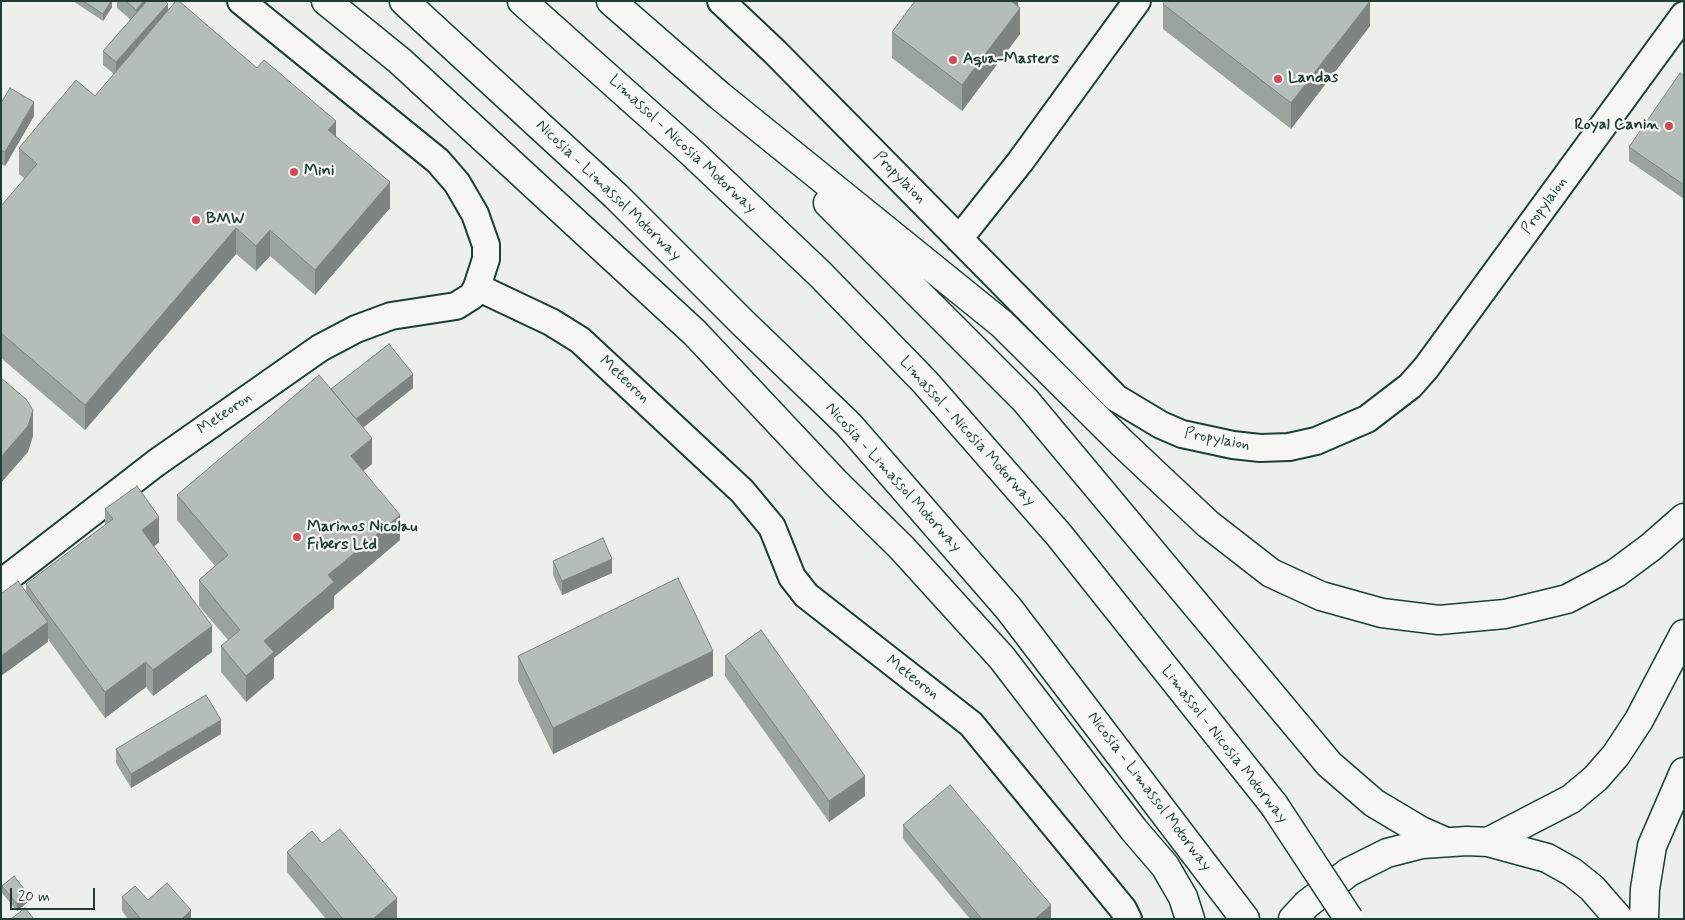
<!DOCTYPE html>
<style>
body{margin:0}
#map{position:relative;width:1685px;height:920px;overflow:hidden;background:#edefea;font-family:Mynerve,sans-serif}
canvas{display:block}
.frame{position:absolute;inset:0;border:2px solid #1f3d34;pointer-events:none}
.scale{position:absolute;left:10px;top:888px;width:85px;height:22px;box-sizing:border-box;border:2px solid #1f3d34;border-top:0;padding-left:6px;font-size:15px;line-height:18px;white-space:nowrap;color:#1f3d34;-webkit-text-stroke:4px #f6f6f2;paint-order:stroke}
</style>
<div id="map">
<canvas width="1685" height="920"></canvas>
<div class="frame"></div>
<div class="scale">20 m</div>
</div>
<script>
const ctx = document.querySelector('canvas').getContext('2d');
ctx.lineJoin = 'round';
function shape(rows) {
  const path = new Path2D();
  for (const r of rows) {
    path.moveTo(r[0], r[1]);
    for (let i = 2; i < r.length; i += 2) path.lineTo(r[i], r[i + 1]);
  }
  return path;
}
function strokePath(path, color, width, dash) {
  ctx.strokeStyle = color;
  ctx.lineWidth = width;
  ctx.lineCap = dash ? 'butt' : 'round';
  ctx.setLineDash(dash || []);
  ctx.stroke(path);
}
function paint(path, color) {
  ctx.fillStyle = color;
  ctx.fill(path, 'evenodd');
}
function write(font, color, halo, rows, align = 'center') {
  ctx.font = font + ' Mynerve,sans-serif';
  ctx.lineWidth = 4.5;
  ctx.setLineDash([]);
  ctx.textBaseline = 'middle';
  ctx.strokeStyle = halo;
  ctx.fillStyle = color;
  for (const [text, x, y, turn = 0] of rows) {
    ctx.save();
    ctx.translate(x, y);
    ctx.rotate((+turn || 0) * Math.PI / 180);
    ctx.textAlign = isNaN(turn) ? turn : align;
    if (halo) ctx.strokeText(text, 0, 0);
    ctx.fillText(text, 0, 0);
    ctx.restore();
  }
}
const minor = shape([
 [721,1,775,52,1116,398,1161,425,1182,434,1233,445,1260,448,1289,447,1316,441,1367,419,1410,386,1426,368,1684,15],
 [959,239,1020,162,1137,1],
 [477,287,551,322,580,340,742,491,772,527,792,577,806,595,971,724,1123,909,1128,919],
 [1,583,156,463,320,348,356,329,391,316,456,306,472,296,477,287,486,259,486,245,475,214,457,183,438,161,241,1]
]);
const primary = shape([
 [1488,842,1571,799,1596,778,1616,755,1639,720,1684,634],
 [1293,919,1307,904,1349,872,1387,853,1422,844,1467,841,1488,842,1547,858,1572,872,1592,888,1619,919],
 [1644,919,1645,889,1652,846,1684,772]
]);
const trunk = shape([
 [326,1,400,61,695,333,836,483,902,548,1002,658,1134,830,1165,866,1183,897,1190,919],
 [404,1,616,196,743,323,849,425,1009,609,1245,919],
 [522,1,690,151,820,274,925,382,1059,535,1274,805],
 [611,1,720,96,1002,324,1122,443,1208,524,1271,573,1321,596,1382,613,1439,620,1505,614,1567,599,1616,573,1651,547,1684,518],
 [828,203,1025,400,1329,764,1374,803,1421,831,1446,842]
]);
strokePath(minor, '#1f3d34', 30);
strokePath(primary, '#1f3d34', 31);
strokePath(trunk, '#1f3d34', 31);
strokePath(minor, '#f6f6f2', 26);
strokePath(primary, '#f6f6f2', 28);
strokePath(trunk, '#f6f6f2', 28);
const trunkBridge = shape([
 [1274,805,1349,919]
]);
strokePath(trunkBridge, '#1f3d34', 31, []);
strokePath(trunkBridge, '#f6f6f2', 28);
paint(shape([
 [73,1,112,1,112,7,103,21],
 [117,1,165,1,168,11,336,136,390,208,315,295,270,256,256,271,236,254,85,430,1,358,1,206,25,179,19,174,19,148,95,96,114,74,103,65,103,51,131,20,117,8],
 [1018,1,1020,34,962,111,892,58,892,32],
 [1163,4,1370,26,1291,129,1163,29],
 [1684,76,1684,199,1629,161,1629,147],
 [1,103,34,116,5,166,1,164],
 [413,388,363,427,372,464,363,471,400,540,334,596,334,608,274,658,274,678,246,702,221,672,221,646,228,640,199,606,199,580,215,566,177,520,177,495,331,389],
 [105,509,159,542,154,547,212,652,153,696,146,687,105,718,48,639,48,642,26,592,26,584,105,525],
 [553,561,612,573,562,595,553,575],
 [518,656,713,676,553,754,518,681],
 [725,656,865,796,829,822,725,676],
 [221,734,131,788,116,763,116,749],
 [903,825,1051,919,970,919,903,839],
 [322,843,397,918,326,919,287,872,287,852],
 [2,886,28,902,17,911,2,893],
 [122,897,148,900,191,919,128,919,122,911]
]), '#9ba39e');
paint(shape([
 [111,1,112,1,112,7,103,21,103,14],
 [144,1,156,1,136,24,136,10],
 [1006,1,1018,1,1018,6],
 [1370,1,1370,26,1291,129,1291,103],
 [168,4,168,18,116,76,116,62],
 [1020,8,1020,34,962,111,962,85],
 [34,102,34,116,5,166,5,152],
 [336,121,336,147,328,130],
 [390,182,390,208,315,295,315,270],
 [236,228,236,254,85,430,85,405],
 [270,230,270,256,256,271,256,246],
 [413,374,413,388,354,435,354,421],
 [33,410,33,436,28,452,1,483,1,457],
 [372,438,372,464,351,481,351,456],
 [400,515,400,540,334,596,334,608,274,658,274,678,246,702,246,676,264,641,328,575],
 [159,517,159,542,142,556,142,530],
 [612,559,612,573,562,595,562,581],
 [48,622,48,642,1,676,1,656],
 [212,626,212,652,153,696,153,670],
 [713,651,713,676,553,754,553,728],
 [146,662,146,687,105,718,105,692],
 [221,720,221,734,131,788,131,774],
 [865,776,865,796,829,822,829,801],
 [28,894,28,902,17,911,17,904],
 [397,898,397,919,373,919],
 [1051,905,1051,919,1035,919],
 [191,910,191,919,182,919]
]), '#7e8481');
const building = shape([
 [83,1,111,1,103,14,83,1],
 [126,1,144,1,136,10,126,1],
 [147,1,165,1,168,4,116,62,103,51,147,1],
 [176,1,179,1,257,68,264,60,336,121,328,130,390,182,315,270,270,230,256,246,236,228,85,405,1,333,1,206,37,164,19,148,76,80,95,96,176,1],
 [915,1,1011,1,1020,8,962,85,892,32,915,1],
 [1165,1,1370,1,1291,103,1163,4,1165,1],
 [1680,73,1684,76,1684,185,1629,147,1680,73],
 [10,88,34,102,5,152,1,150,1,103,10,88],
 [389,344,413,374,356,419,331,389,389,344],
 [319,375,372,438,351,456,400,515,328,575,334,582,264,641,274,652,246,676,221,646,240,630,199,580,228,555,177,495,319,375],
 [1,378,26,399,33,410,28,426,1,457,1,378],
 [137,486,159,517,142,530,212,626,153,670,146,662,105,692,26,584,113,519,105,509,137,486],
 [603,538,612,559,562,581,553,561,603,538],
 [678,578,713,651,553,728,518,656,678,578],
 [18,581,48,622,1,656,1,594,18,581],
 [761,630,865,776,829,801,725,656,761,630],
 [206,695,221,720,131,774,116,749,206,695],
 [950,785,1051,905,1035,919,982,919,903,825,950,785],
 [340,829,397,898,373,919,343,919,287,852,312,831,322,843,340,829],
 [14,876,28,894,17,904,2,886,14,876],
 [167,883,191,910,182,919,141,919,122,897,135,886,148,900,167,883],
 [25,908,34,919,11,919,25,908]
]);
paint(building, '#b4bdb8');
strokePath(building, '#7e8481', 1);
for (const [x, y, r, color] of [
 [953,60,5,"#d1495b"],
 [1278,79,5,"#d1495b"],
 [1669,126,5,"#d1495b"],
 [294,172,5,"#d1495b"],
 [196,220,5,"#d1495b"],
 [297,537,5,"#d1495b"]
]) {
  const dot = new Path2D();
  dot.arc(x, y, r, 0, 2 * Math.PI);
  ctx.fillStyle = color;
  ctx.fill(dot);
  strokePath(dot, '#f6f6f2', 2);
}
write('bold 16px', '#1f3d34', '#f6f6f2', [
 ["Aqua-Masters",963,60],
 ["Landas",1288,79],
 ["Royal Canin",1659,126,"right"],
 ["Mini",304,172],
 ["BMW",206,220],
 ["Marinos Nicolau",307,528],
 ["Fibers Ltd",307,546]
], 'left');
write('16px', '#1f3d34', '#f6f6f2', [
 ["Limassol - Nicosia Motorway",682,145,43],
 ["Propylaion",899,178,45],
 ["Nicosia - Limassol Motorway",608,191,44],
 ["Propylaion",1545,206,-54],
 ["Meteoron",624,380,43],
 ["Meteoron",225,414,-35],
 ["Limassol - Nicosia Motorway",967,432,48],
 ["Propylaion",1217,440,11],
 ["Nicosia - Limassol Motorway",893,478,48],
 ["Meteoron",912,678,37],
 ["Limassol - Nicosia Motorway",1224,745,52],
 ["Nicosia - Limassol Motorway",1149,792,53]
]);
</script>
